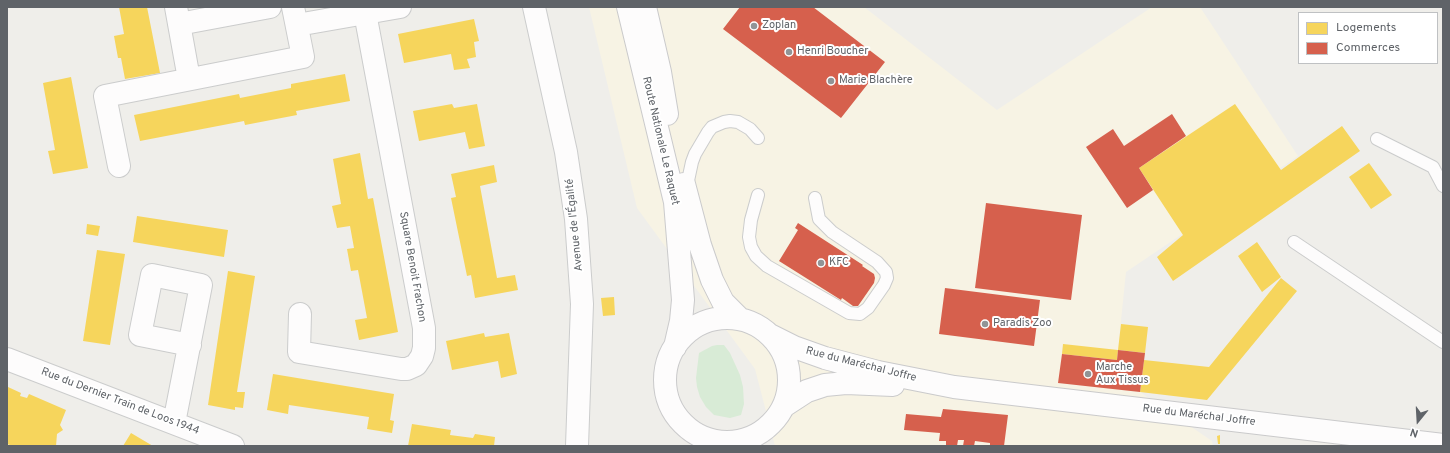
<!DOCTYPE html>
<meta charset="utf-8">
<style>
body{margin:0}
#map{position:relative;width:1450px;height:453px;overflow:hidden;background:#efeeea;font-family:Overpass,sans-serif}
canvas{display:block}
.frame{position:absolute;inset:0;border:8px solid #5f6368;pointer-events:none}
.legend{position:absolute;left:1298px;top:12px;width:140px;height:52px;box-sizing:border-box;background:#fff;border:1px solid #bfc1c3;margin:0;padding:5px 7px;list-style:none;font-size:12px;color:#5f6368}
.legend li{display:flex;align-items:center;gap:8px;height:20px}
.legend b{width:20px;border:1px solid #bfc1c3}
.north{position:absolute;left:1398px;top:401px;width:40px;height:40px;-webkit-text-stroke:3px #fff;paint-order:stroke;rotate:198deg;font-size:11px;font-weight:700;line-height:16px;text-align:center;color:#5f6368}
.north::after{content:'';display:block;margin:auto;width:14px;height:18px;background:#5f6368;clip-path:polygon(50% 0,100% 100%,50% 72%,0 100%)}
</style>
<div id="map">
<canvas width="1450" height="453"></canvas>
<div class="frame"></div>
<ul class="legend">
<li><b style="height:11px;background:#f6d55c"></b>Logements</li>
<li><b style="height:11px;background:#d6604d"></b>Commerces</li>
</ul>
<div class="north">N</div>
</div>
<script>
const ctx = document.querySelector('canvas').getContext('2d');
ctx.lineJoin = 'round';
function paint(path, color) {
  ctx.fillStyle = color;
  ctx.fill(path, 'evenodd');
}
function shape(rows) {
  const path = new Path2D();
  for (const r of rows) {
    if (r.length === 3) {
      path.moveTo(r[0] + r[2], r[1]);
      path.arc(r[0], r[1], r[2], 0, 2 * Math.PI);
      continue;
    }
    path.moveTo(r[0], r[1]);
    for (let i = 2; i < r.length; i += 2) path.lineTo(r[i], r[i + 1]);
  }
  return path;
}
function strokePath(path, color, width, dash) {
  ctx.strokeStyle = color;
  ctx.lineWidth = width;
  ctx.lineCap = dash ? 'butt' : 'round';
  ctx.setLineDash(dash || []);
  ctx.stroke(path);
}
function write(font, color, halo, rows, align = 'center') {
  ctx.font = font + ' Overpass,sans-serif';
  ctx.lineWidth = 4;
  ctx.setLineDash([]);
  ctx.textBaseline = 'middle';
  ctx.strokeStyle = halo;
  ctx.fillStyle = color;
  for (const [text, x, y, turn = 0] of rows) {
    ctx.save();
    ctx.translate(x, y);
    ctx.rotate((+turn || 0) * Math.PI / 180);
    ctx.textAlign = isNaN(turn) ? turn : align;
    if (halo) ctx.strokeText(text, 0, 0);
    ctx.fillText(text, 0, 0);
    ctx.restore();
  }
}
paint(shape([
 [589,7,864,7,997,110,1152,7,1200,7,1298,156,1126,272,1118,350,1144,360,1140,392,1212,441,1213,446,775,446,755,369,637,208]
]), '#f7f3e4');
paint(shape([
 [717,345,724,345,730,353,740,375,743,387,744,404,741,415,730,418,714,415,706,407,700,397,697,387,696,378,699,353,712,346]
]), '#d8ebd6');
paint(shape([
 [119,7,147,7,160,73,125,79,121,58,118,58,114,36,124,34],
 [474,19,479,41,474,42,476,57,467,59,470,68,454,70,451,54,404,63,398,34],
 [345,74,350,101,296,111,297,115,245,125,244,121,140,141,134,115,239,94,240,98,291,88,291,84],
 [71,77,88,168,53,174,48,151,55,150,43,83],
 [452,104,454,108,477,104,485,146,469,149,465,132,419,141,413,111],
 [1235,104,1281,170,1342,126,1360,151,1173,281,1157,257,1183,235,1139,168],
 [360,153,368,199,373,198,398,332,359,340,355,320,367,318,358,270,351,271,347,249,354,248,350,226,337,228,332,206,341,204,333,159],
 [1369,163,1392,195,1371,209,1349,177],
 [494,165,497,182,480,186,497,278,515,275,518,290,475,298,471,275,467,276,451,198,456,197,451,174],
 [137,216,228,230,224,257,133,242],
 [87,224,100,226,98,236,86,234],
 [1257,242,1281,277,1262,292,1238,256],
 [97,250,125,254,110,345,83,341],
 [228,271,255,276,237,392,245,392,243,408,235,407,235,410,208,405],
 [1281,278,1297,291,1207,400,1140,392,1144,360,1209,367],
 [614,297,615,315,603,316,601,298],
 [1121,324,1148,327,1145,353,1118,350],
 [484,333,485,337,509,333,517,374,501,378,498,361,452,370,446,341],
 [1063,344,1118,350,1117,360,1062,354],
 [273,374,394,394,390,420,394,421,392,433,367,429,369,417,289,405,288,414,267,410],
 [8,387,21,393,20,396,27,398,29,394,66,410,60,425,63,430,57,434,56,446,9,446,10,445,7,444,7,390],
 [412,424,451,430,450,435,473,438,475,434,495,437,494,446,408,446],
 [131,433,153,446,123,446],
 [1220,435,1220,444,1218,444,1217,436]
]), '#f6d55c');
paint(shape([
 [740,7,813,7,885,62,841,118,723,29],
 [1172,114,1186,136,1139,168,1153,190,1127,208,1086,147,1113,129,1124,146],
 [986,203,1082,215,1071,300,975,288],
 [798,223,863,265,862,266,874,274,875,278,874,283,858,306,853,306,842,298,841,300,779,261,798,230,795,228],
 [945,288,1040,300,1034,346,939,334],
 [1118,350,1145,353,1140,392,1058,383,1062,354,1117,360],
 [943,409,1008,415,1004,446,990,446,990,443,975,441,974,446,963,446,964,440,958,440,957,446,946,446,946,441,939,441,940,433,904,430,906,414,941,417]
]), '#d6604d');
const lane = shape([
 [1377,139,1433,167,1443,186],
 [686,190,692,162,695,154,708,132,712,127,724,122,730,121,738,122,750,129,758,138],
 [758,195,751,220,749,237,751,247,756,256,767,266,849,313,860,314,868,308,884,285,887,278,886,272,877,262,832,232,819,219,815,198],
 [1294,242,1443,342]
]);
const street = shape([
 [176,7,189,79],
 [534,7,566,152,576,219,582,304,577,446],
 [179,24,270,7],
 [297,25,400,7],
 [119,166,105,96,303,57,293,7],
 [300,314,299,352,401,369,407,369,416,365,422,356,424,348,424,328,365,13],
 [7,359,233,446],
 [174,423,201,285,152,275,140,335,190,345]
]);
const secondary = shape([
 [628,7,675,202,683,300,681,321,675,347],
 [645,7,660,72,667,114],
 [684,184,700,245,712,280,723,302,740,319],
 [727,380,62],
 [770,335,794,347,825,358,878,372,954,387,1443,445],
 [784,406,807,391,825,385,846,383,893,385]
]);
strokePath(lane, '#cbcccc', 14);
strokePath(street, '#cbcccc', 24);
strokePath(secondary, '#cacacb', 24);
strokePath(lane, '#fdfcfc', 12);
strokePath(street, '#fdfcfc', 22);
strokePath(secondary, '#fdfcfc', 22);
for (const [x, y, r, color] of [
 [754,26,4,"#919496"],
 [789,52,4,"#919496"],
 [831,81,4,"#919496"],
 [821,263,4,"#919496"],
 [985,324,4,"#919496"],
 [1088,374,4,"#919496"]
]) {
  const dot = new Path2D();
  dot.arc(x, y, r, 0, 2 * Math.PI);
  ctx.fillStyle = color;
  ctx.fill(dot);
  strokePath(dot, '#fff', 1.5);
}
write('11px', '#5f6368', '#fff', [
 ["Zoplan",762,26],
 ["Henri Boucher",797,52],
 ["Marie Blachère",839,81],
 ["KFC",829,263],
 ["Paradis Zoo",993,324],
 ["Marche",1096,368],
 ["Aux Tissus",1096,381]
], 'left');
write('11px', '#5f6368', '#fff', [
 ["Route Nationale Le Raquet",660,141,77],
 ["Avenue de l'Égalité",575,225,-96],
 ["Square Benoit Frachon",412,267,80],
 ["Rue du Maréchal Joffre",861,365,14],
 ["Rue du Dernier Train de Loos 1944",120,402,21],
 ["Rue du Maréchal Joffre",1199,416,7]
]);
</script>
